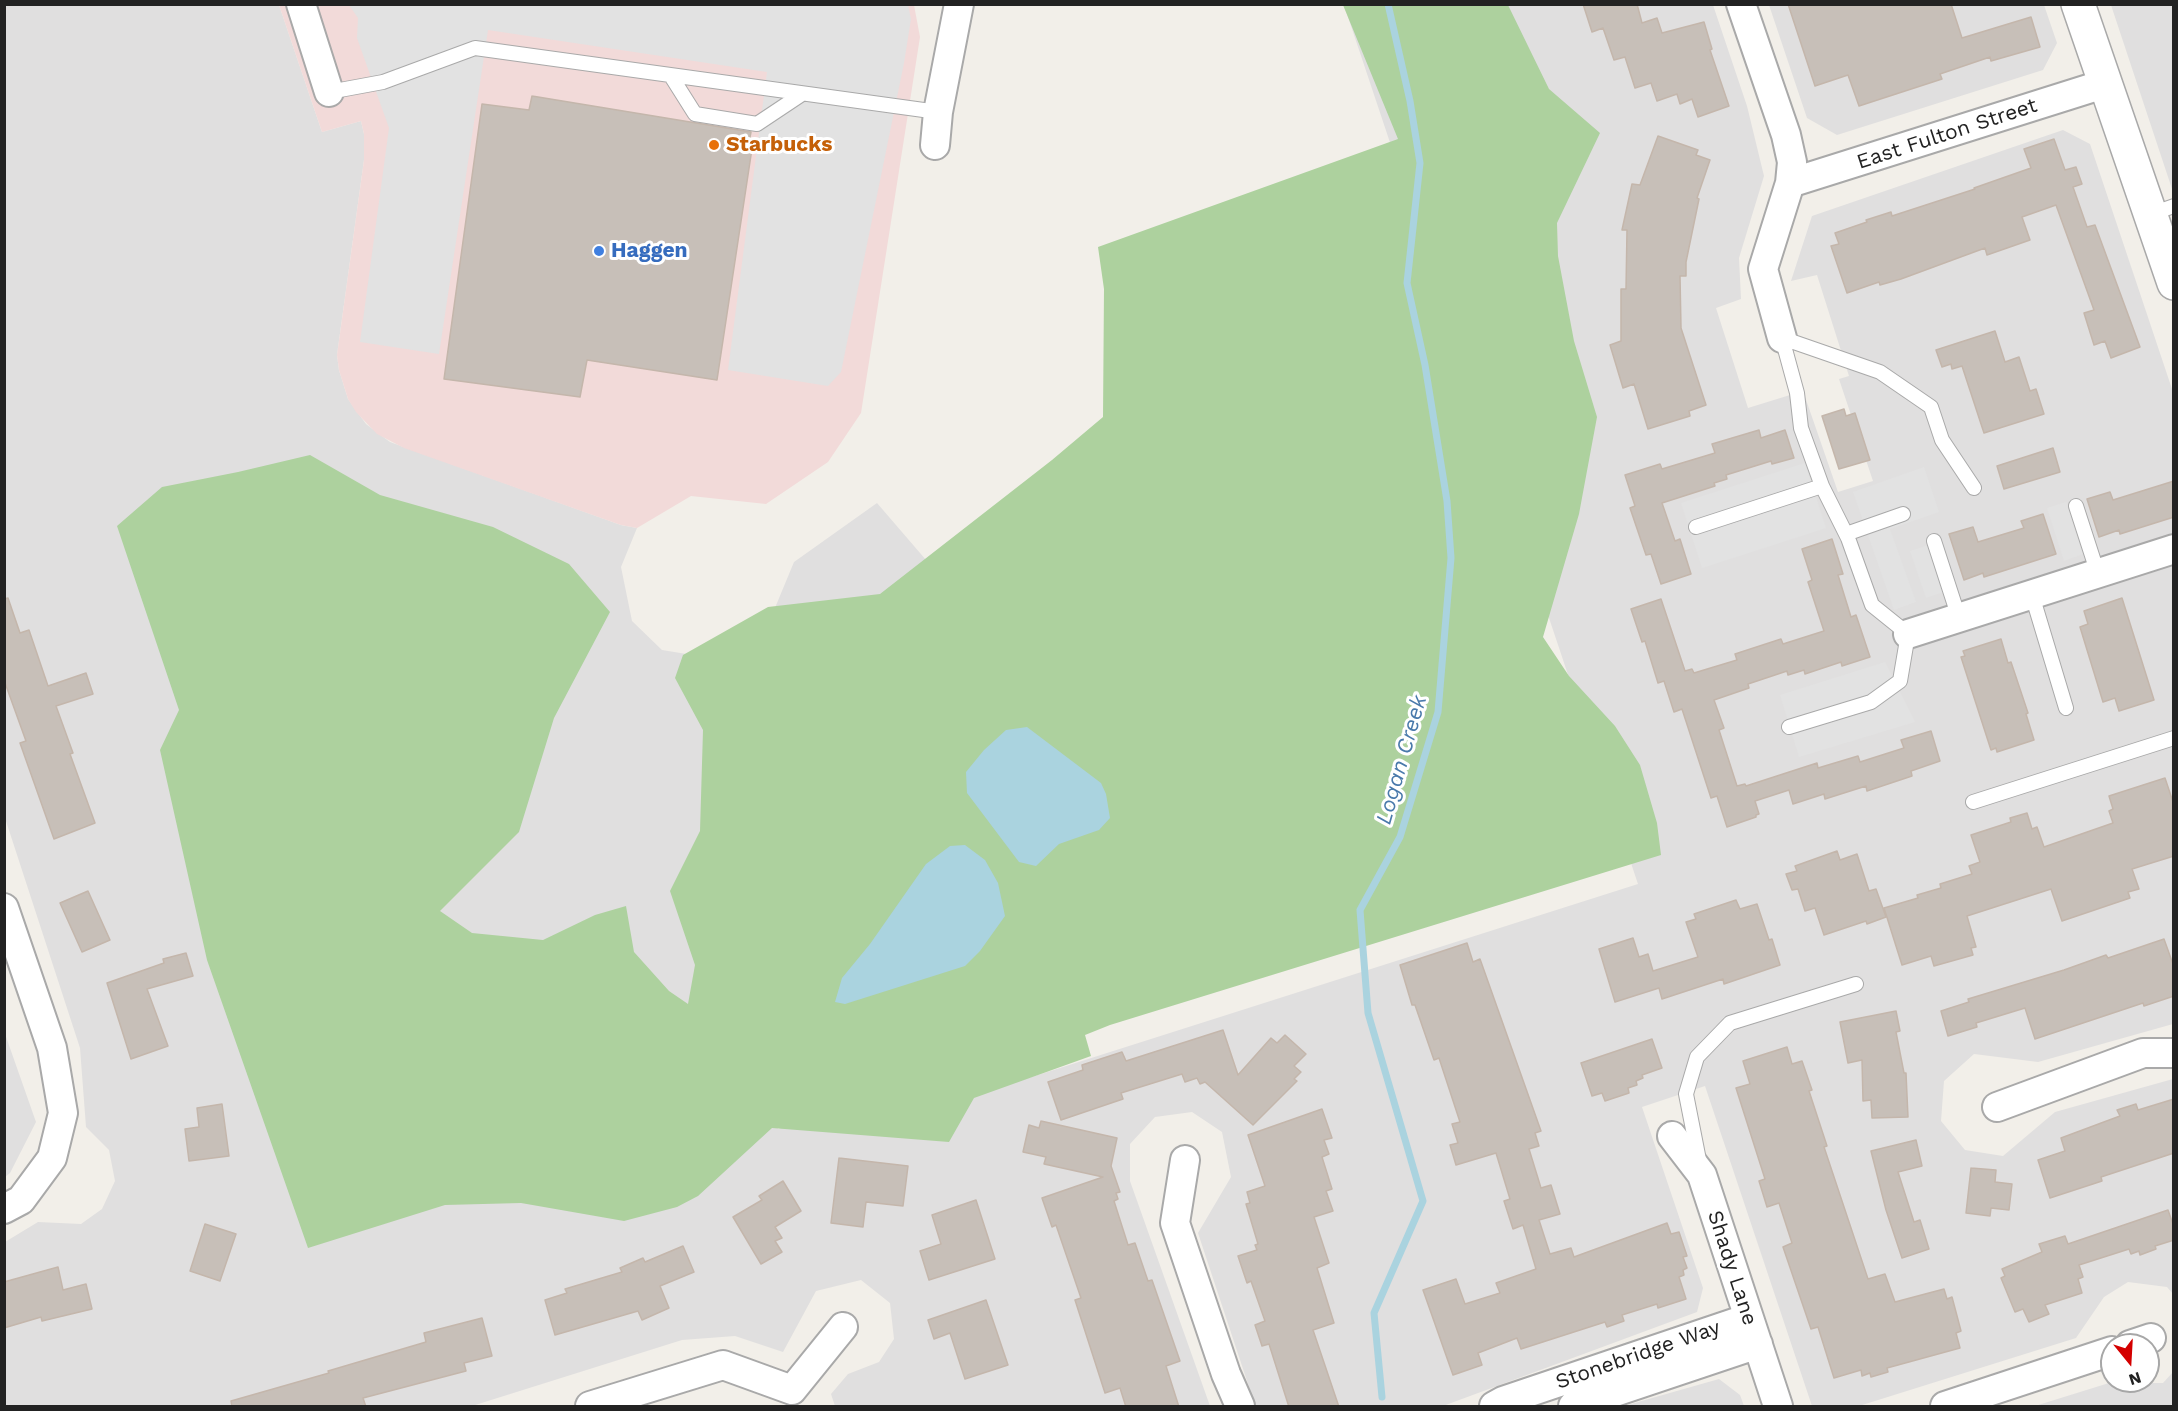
<!DOCTYPE html>
<style>
body{margin:0}
#map{position:relative;width:2178px;height:1411px;overflow:hidden;background:#f2efe9;font-family:"Work Sans",sans-serif}
canvas{display:block}
.frame{position:absolute;inset:0;border:6px solid #222;pointer-events:none}
.north{position:absolute;left:2100px;top:1333px;width:60px;height:60px;box-sizing:border-box;background:#fff;border:2px solid #a7a7a7;border-radius:50%;rotate:162deg;font-size:16px;font-weight:700;line-height:24px;text-align:center;color:#222}
.north::after{content:'';display:block;margin:auto;width:21px;height:27px;background:#d40000;clip-path:polygon(50% 0,100% 100%,50% 72%,0 100%)}
</style>
<div id="map">
<canvas width="2178" height="1411"></canvas>
<div class="frame"></div>
<div class="north">N</div>
</div>
<script>
const ctx = document.querySelector('canvas').getContext('2d');
ctx.lineJoin = 'round';
function paint(path, color) {
  ctx.fillStyle = color;
  ctx.fill(path, 'evenodd');
}
function shape(rows) {
  const path = new Path2D();
  for (const r of rows) {
    path.moveTo(r[0], r[1]);
    for (let i = 2; i < r.length; i += 2) path.lineTo(r[i], r[i + 1]);
  }
  return path;
}
function strokePath(path, color, width, dash) {
  ctx.strokeStyle = color;
  ctx.lineWidth = width;
  ctx.lineCap = dash ? 'butt' : 'round';
  ctx.setLineDash(dash || []);
  ctx.stroke(path);
}
function write(font, color, halo, rows, align = 'center') {
  ctx.font = font + ' "Work Sans",sans-serif';
  ctx.lineWidth = 6;
  ctx.setLineDash([]);
  ctx.textBaseline = 'middle';
  ctx.strokeStyle = halo;
  ctx.fillStyle = color;
  for (const [text, x, y, turn = 0] of rows) {
    ctx.save();
    ctx.translate(x, y);
    ctx.rotate((+turn || 0) * Math.PI / 180);
    ctx.textAlign = isNaN(turn) ? turn : align;
    if (halo) ctx.strokeText(text, 0, 0);
    ctx.fillText(text, 0, 0);
    ctx.restore();
  }
}
paint(shape([
 [5,5,279,5,322,132,361,121,364,134,364,160,337,355,339,370,348,399,366,424,390,442,621,525,637,528,621,567,632,621,662,650,717,659,765,632,794,562,877,503,1019,668,770,1105,778,1129,966,1070,975,1095,1638,884,1344,5,1713,5,1747,106,1764,176,1739,258,1741,299,1716,308,1748,408,1803,391,1838,492,1873,481,1839,379,1849,376,1817,275,1791,281,1812,216,2063,130,2090,144,2173,392,2173,1024,2038,1062,1974,1054,1944,1081,1941,1121,1965,1150,2003,1156,2055,1112,2173,1079,2173,1294,2167,1287,2128,1282,2104,1297,2076,1338,1859,1406,1812,1406,1705,1086,1642,1107,1703,1288,1697,1312,1443,1406,1257,1406,1254,1402,1198,1233,1231,1177,1222,1132,1192,1112,1155,1117,1130,1144,1130,1181,1210,1406,835,1406,831,1394,848,1374,879,1362,894,1339,890,1303,861,1280,816,1291,783,1352,735,1336,682,1340,472,1406,5,1406,5,1242,38,1222,81,1224,102,1209,115,1181,109,1150,86,1127,80,1048,5,818],
 [1769,5,2044,5,2057,43,2043,70,1837,135,1807,118],
 [2111,5,2173,5,2173,192],
 [4,1031,36,1122,10,1173,5,1177],
 [2173,1372,2173,1406,2035,1406,2109,1383,2163,1383],
 [1719,1379,1740,1395,1744,1406,1624,1406]
]), '#e0dfdf');
paint(shape([
 [279,5,914,5,920,37,861,413,828,462,766,504,691,496,637,528,621,525,404,448,377,434,356,412,348,399,339,370,337,355,364,160,364,134,361,121,322,132]
]), '#f2dad9');
paint(shape([
 [1343,5,1508,5,1549,89,1600,133,1557,223,1558,256,1574,341,1597,417,1579,514,1543,637,1569,676,1615,726,1640,765,1657,823,1661,855,1110,1025,1085,1035,1091,1056,974,1098,949,1142,772,1128,698,1196,677,1207,624,1221,521,1203,445,1205,308,1248,207,960,160,750,179,710,117,526,162,487,238,472,310,455,380,495,493,527,569,564,610,612,554,718,519,832,440,911,472,933,543,940,595,915,626,906,634,952,669,991,688,1004,695,965,670,891,700,831,703,730,675,678,683,655,768,607,880,594,1052,460,1103,417,1104,289,1098,247,1398,139]
]), '#add19e');
paint(shape([
 [349,5,908,5,911,19,904,63,841,372,828,386,728,370,767,72,488,30,439,354,360,342,389,128,357,38,358,18],
 [1805,463,1826,528,1702,568,1681,503],
 [1924,467,1939,512,1890,529,1916,602,1894,610,1853,492],
 [2066,502,2083,554,2064,561,2047,508],
 [1929,545,1944,592,1926,598,1910,551],
 [1885,662,1915,722,1799,757,1780,695]
]), '#e2e2e2');
paint(shape([
 [1027,727,1101,783,1106,794,1110,818,1099,830,1059,844,1036,866,1019,862,967,793,966,772,984,750,1006,730],
 [965,845,985,860,998,883,1005,916,980,951,965,966,845,1004,835,1002,842,978,870,944,926,864,950,846]
]), '#aad3df');
strokePath(shape([
 [1382,1397,1374,1313,1423,1201,1368,1013,1360,910,1400,837,1438,712,1451,558,1447,501,1425,365,1407,283,1420,163,1410,101,1388,4]
]), '#aad3df', 7);
const building = shape([
 [1583,4,1637,4,1642,23,1657,18,1662,33,1704,22,1712,49,1710,50,1729,106,1698,117,1692,99,1680,104,1677,94,1657,101,1651,83,1635,88,1625,57,1614,60,1603,28,1592,32,1583,4],
 [1788,4,1951,4,1962,38,2031,17,2040,47,1991,61,1990,57,1940,74,1942,79,1859,106,1848,75,1815,86,1788,4],
 [532,96,751,132,749,142,753,142,717,380,587,360,580,397,444,379,482,104,529,110,532,96],
 [1658,136,1698,150,1696,155,1710,160,1697,198,1699,199,1686,262,1686,276,1680,276,1681,328,1706,405,1689,411,1690,416,1648,429,1634,384,1623,388,1610,345,1621,341,1621,289,1626,289,1627,230,1622,230,1632,184,1640,185,1658,136],
 [2054,139,2065,170,2076,167,2082,184,2073,187,2087,227,2095,225,2140,347,2111,358,2105,341,2094,345,2084,313,2094,310,2056,205,2022,217,2030,240,1987,255,1985,248,1901,279,1880,285,1879,282,1847,293,1831,246,1839,244,1835,233,1867,222,1866,220,1891,212,1892,216,1975,189,1974,188,2031,168,2024,149,2054,139],
 [1995,331,2005,362,2019,357,2030,391,2036,389,2044,414,1984,433,1962,366,1952,369,1951,364,1942,367,1936,350,1995,331],
 [1844,409,1846,416,1855,413,1870,460,1839,469,1822,416,1844,409],
 [1759,430,1761,438,1785,430,1794,458,1772,464,1771,461,1726,475,1727,479,1714,483,1715,486,1662,503,1675,541,1680,539,1691,574,1661,584,1651,554,1646,555,1630,508,1635,506,1625,475,1660,464,1662,469,1715,453,1712,444,1759,430],
 [2053,448,2060,472,2004,489,1997,466,2053,448],
 [2174,481,2174,517,2120,534,2119,530,2099,537,2087,499,2110,492,2113,500,2174,481],
 [2043,514,2056,554,1984,577,1983,573,1964,580,1949,534,1973,527,1978,542,2024,528,2021,521,2043,514],
 [1832,539,1843,574,1838,575,1851,617,1856,615,1870,657,1842,666,1841,662,1805,674,1804,670,1788,675,1787,671,1748,684,1749,688,1714,700,1724,728,1719,730,1737,786,1745,784,1746,786,1817,763,1818,768,1858,756,1860,762,1904,748,1901,740,1931,731,1940,761,1911,771,1912,776,1867,791,1866,786,1825,799,1824,794,1793,804,1789,790,1755,801,1759,814,1756,815,1756,817,1727,827,1717,796,1711,798,1682,709,1674,712,1664,681,1658,683,1645,641,1642,642,1631,609,1661,599,1685,671,1692,669,1694,673,1737,660,1735,654,1781,639,1783,644,1824,631,1808,582,1812,580,1802,549,1832,539],
 [8,598,20,633,29,630,48,686,86,673,93,694,56,706,73,753,70,754,95,823,54,839,20,743,26,741,4,680,4,599,8,598],
 [2122,598,2154,700,2119,711,2115,698,2103,702,2080,627,2088,624,2084,611,2122,598],
 [2001,639,2008,663,2011,662,2028,713,2026,714,2034,740,1997,752,1996,748,1991,750,1961,657,1965,656,1963,651,2001,639],
 [2165,778,2174,805,2174,856,2132,869,2139,889,2128,892,2130,898,2062,921,2051,889,1967,916,1976,947,1971,948,1973,955,1934,966,1931,956,1902,965,1884,908,1918,898,1917,895,1941,888,1940,884,1972,874,1969,866,1980,862,1971,835,2011,822,2010,818,2027,813,2032,829,2037,827,2044,847,2113,823,2109,811,2113,809,2109,796,2165,778],
 [1837,851,1840,860,1857,854,1869,891,1876,889,1886,917,1867,924,1866,921,1824,935,1815,908,1805,911,1798,889,1792,890,1786,874,1797,871,1795,866,1837,851],
 [88,891,110,940,82,952,60,903,88,891],
 [1736,900,1740,909,1757,904,1769,940,1772,939,1780,965,1724,984,1723,979,1662,999,1659,988,1615,1002,1599,949,1633,938,1639,957,1648,954,1653,971,1698,957,1686,922,1696,919,1694,914,1736,900],
 [2164,939,2174,967,2174,996,2144,1006,2143,1003,2035,1039,2025,1008,1976,1023,1977,1027,1948,1036,1941,1011,1969,1002,1968,999,2064,970,2106,955,2108,958,2164,939],
 [1467,943,1473,962,1480,959,1541,1131,1535,1133,1539,1146,1529,1149,1541,1188,1551,1185,1560,1214,1539,1220,1550,1254,1571,1248,1574,1257,1667,1223,1671,1234,1679,1232,1687,1256,1683,1257,1687,1268,1683,1270,1684,1275,1679,1277,1686,1299,1658,1308,1657,1304,1622,1315,1624,1321,1607,1327,1605,1322,1521,1349,1517,1338,1478,1353,1482,1365,1453,1375,1423,1290,1456,1279,1465,1304,1500,1293,1496,1283,1536,1269,1523,1225,1513,1229,1504,1201,1510,1199,1496,1153,1456,1165,1450,1145,1458,1143,1452,1124,1460,1122,1439,1058,1434,1060,1415,1005,1412,1005,1400,965,1467,943],
 [186,953,193,976,147,989,168,1046,131,1059,107,983,164,963,163,959,186,953],
 [1896,1011,1900,1031,1896,1032,1904,1073,1906,1073,1908,1117,1872,1118,1871,1100,1863,1101,1862,1060,1848,1063,1840,1022,1896,1011],
 [1223,1030,1238,1075,1271,1038,1277,1043,1285,1035,1306,1054,1294,1066,1301,1072,1294,1079,1297,1081,1253,1125,1205,1082,1200,1084,1197,1078,1185,1082,1182,1074,1121,1093,1123,1099,1061,1120,1048,1082,1083,1070,1082,1065,1122,1052,1126,1061,1223,1030],
 [1652,1039,1662,1068,1642,1075,1643,1078,1636,1081,1637,1085,1628,1088,1629,1093,1605,1101,1602,1093,1592,1096,1581,1063,1652,1039],
 [1787,1047,1792,1064,1802,1061,1812,1090,1809,1091,1827,1146,1824,1147,1868,1279,1885,1274,1895,1302,1944,1289,1947,1299,1952,1297,1961,1331,1956,1333,1960,1348,1887,1368,1888,1372,1871,1377,1870,1373,1862,1376,1861,1370,1834,1378,1818,1327,1811,1329,1783,1247,1792,1243,1779,1203,1767,1207,1759,1181,1765,1179,1736,1088,1750,1084,1743,1061,1787,1047],
 [2174,1099,2174,1153,2101,1177,2102,1181,2050,1198,2038,1160,2065,1151,2061,1138,2120,1116,2117,1110,2136,1104,2138,1110,2174,1099],
 [222,1104,229,1156,189,1161,185,1129,199,1127,197,1108,222,1104],
 [1322,1109,1332,1138,1324,1140,1329,1154,1322,1157,1332,1189,1326,1191,1333,1211,1314,1217,1329,1263,1317,1268,1334,1323,1313,1330,1339,1407,1289,1407,1269,1344,1262,1346,1255,1325,1265,1321,1251,1281,1247,1283,1238,1256,1257,1250,1255,1245,1258,1244,1246,1204,1250,1203,1247,1192,1265,1186,1248,1135,1322,1109],
 [1041,1121,1117,1138,1111,1166,1120,1192,1116,1193,1118,1199,1114,1201,1128,1245,1135,1243,1148,1281,1152,1280,1180,1361,1166,1366,1179,1407,1126,1407,1120,1388,1105,1393,1075,1300,1081,1298,1056,1225,1052,1227,1042,1198,1103,1177,1044,1164,1046,1157,1023,1152,1029,1125,1039,1128,1041,1121],
 [1916,1140,1922,1166,1898,1172,1914,1222,1920,1220,1929,1249,1902,1258,1886,1210,1871,1151,1916,1140],
 [839,1158,908,1166,903,1206,866,1202,863,1227,831,1223,839,1158],
 [1971,1168,1996,1170,1995,1182,2012,1184,2009,1210,1991,1208,1990,1216,1966,1213,1971,1168],
 [783,1181,801,1211,775,1227,782,1238,775,1241,782,1252,761,1264,733,1217,762,1200,759,1196,783,1181],
 [976,1200,995,1259,929,1280,920,1251,941,1244,932,1215,976,1200],
 [2168,1210,2174,1227,2174,1240,2155,1246,2156,1249,2140,1255,2139,1251,2131,1254,2129,1249,2079,1265,2083,1277,2078,1279,2082,1293,2045,1305,2049,1314,2029,1322,2023,1309,2015,1312,2001,1278,2005,1276,2002,1269,2042,1252,2039,1244,2065,1236,2068,1244,2168,1210],
 [205,1224,236,1234,220,1281,190,1271,205,1224],
 [683,1246,694,1272,660,1286,669,1308,642,1320,638,1311,555,1335,545,1300,567,1293,565,1289,622,1272,620,1268,643,1258,645,1262,683,1246],
 [58,1267,63,1290,86,1284,92,1309,42,1321,41,1317,4,1328,4,1282,58,1267],
 [986,1300,1008,1365,965,1379,950,1333,934,1339,928,1320,986,1300],
 [482,1318,492,1356,464,1363,466,1371,363,1398,366,1407,232,1407,231,1401,329,1373,328,1371,426,1342,424,1333,482,1318]
]);
paint(building, '#c7bfb8');
strokePath(building, '#c4b6ab', 1.5);
const service = shape([
 [671,76,695,114,757,124,802,94],
 [329,92,383,82,475,48,938,112],
 [2151,214,2174,206],
 [1782,338,1797,393,1801,428,1822,486,1848,538,1872,605,1908,634,1900,681,1871,702,1789,727],
 [1782,338,1880,372,1931,407,1942,440,1974,488],
 [2076,506,2098,574],
 [1696,527,1822,486],
 [1846,534,1903,514],
 [1934,541,1959,618],
 [2032,595,2066,708],
 [1973,802,2174,738],
 [1699,1160,1686,1094,1697,1057,1730,1023,1856,984]
]);
const minor = shape([
 [301,4,329,92],
 [1741,4,1786,135,1792,162,1790,183,1763,269,1782,338],
 [935,145,938,112,959,4],
 [1790,183,2104,84],
 [1908,634,2174,549],
 [4,908,52,1048,63,1113,52,1158,21,1200,4,1209],
 [1997,1107,2143,1053,2174,1053],
 [1672,1136,1702,1175,1778,1406],
 [1185,1160,1175,1223,1226,1374,1240,1406],
 [2130,1345,2151,1338],
 [792,1390,843,1327],
 [590,1406,723,1365,792,1390],
 [1494,1406,1503,1401,1749,1318],
 [1573,1406,1758,1344],
 [1945,1406,2112,1351]
]);
const tertiary = shape([
 [2078,4,2174,283]
]);
strokePath(service, '#a9a9a9', 16);
strokePath(minor, '#a9a9a9', 32);
strokePath(tertiary, '#a9a9a9', 36);
strokePath(service, '#fff', 14);
strokePath(minor, '#fff', 28);
strokePath(tertiary, '#fff', 33);
for (const [x, y, r, color] of [
 [714,145,6,"#e8710a"],
 [599,251,6,"#3f7fe0"]
]) {
  const dot = new Path2D();
  dot.arc(x, y, r, 0, 2 * Math.PI);
  ctx.fillStyle = color;
  ctx.fill(dot);
  strokePath(dot, '#fff', 2);
}
write('21px', '#222', '#fff', [
 ["East Fulton Street",1947,134,-18],
 ["Shady Lane",1732,1268,72],
 ["Stonebridge Way",1638,1355,-19]
]);
write('bold 21px', '#c56008', '#fff', [
 ["Starbucks",726,145]
], 'left');
write('bold 21px', '#366cbe', '#fff', [
 ["Haggen",611,251]
], 'left');
write('italic 22px', '#4a7aab', '#fff', [
 ["Logan Creek",1402,760,-74]
]);
</script>
